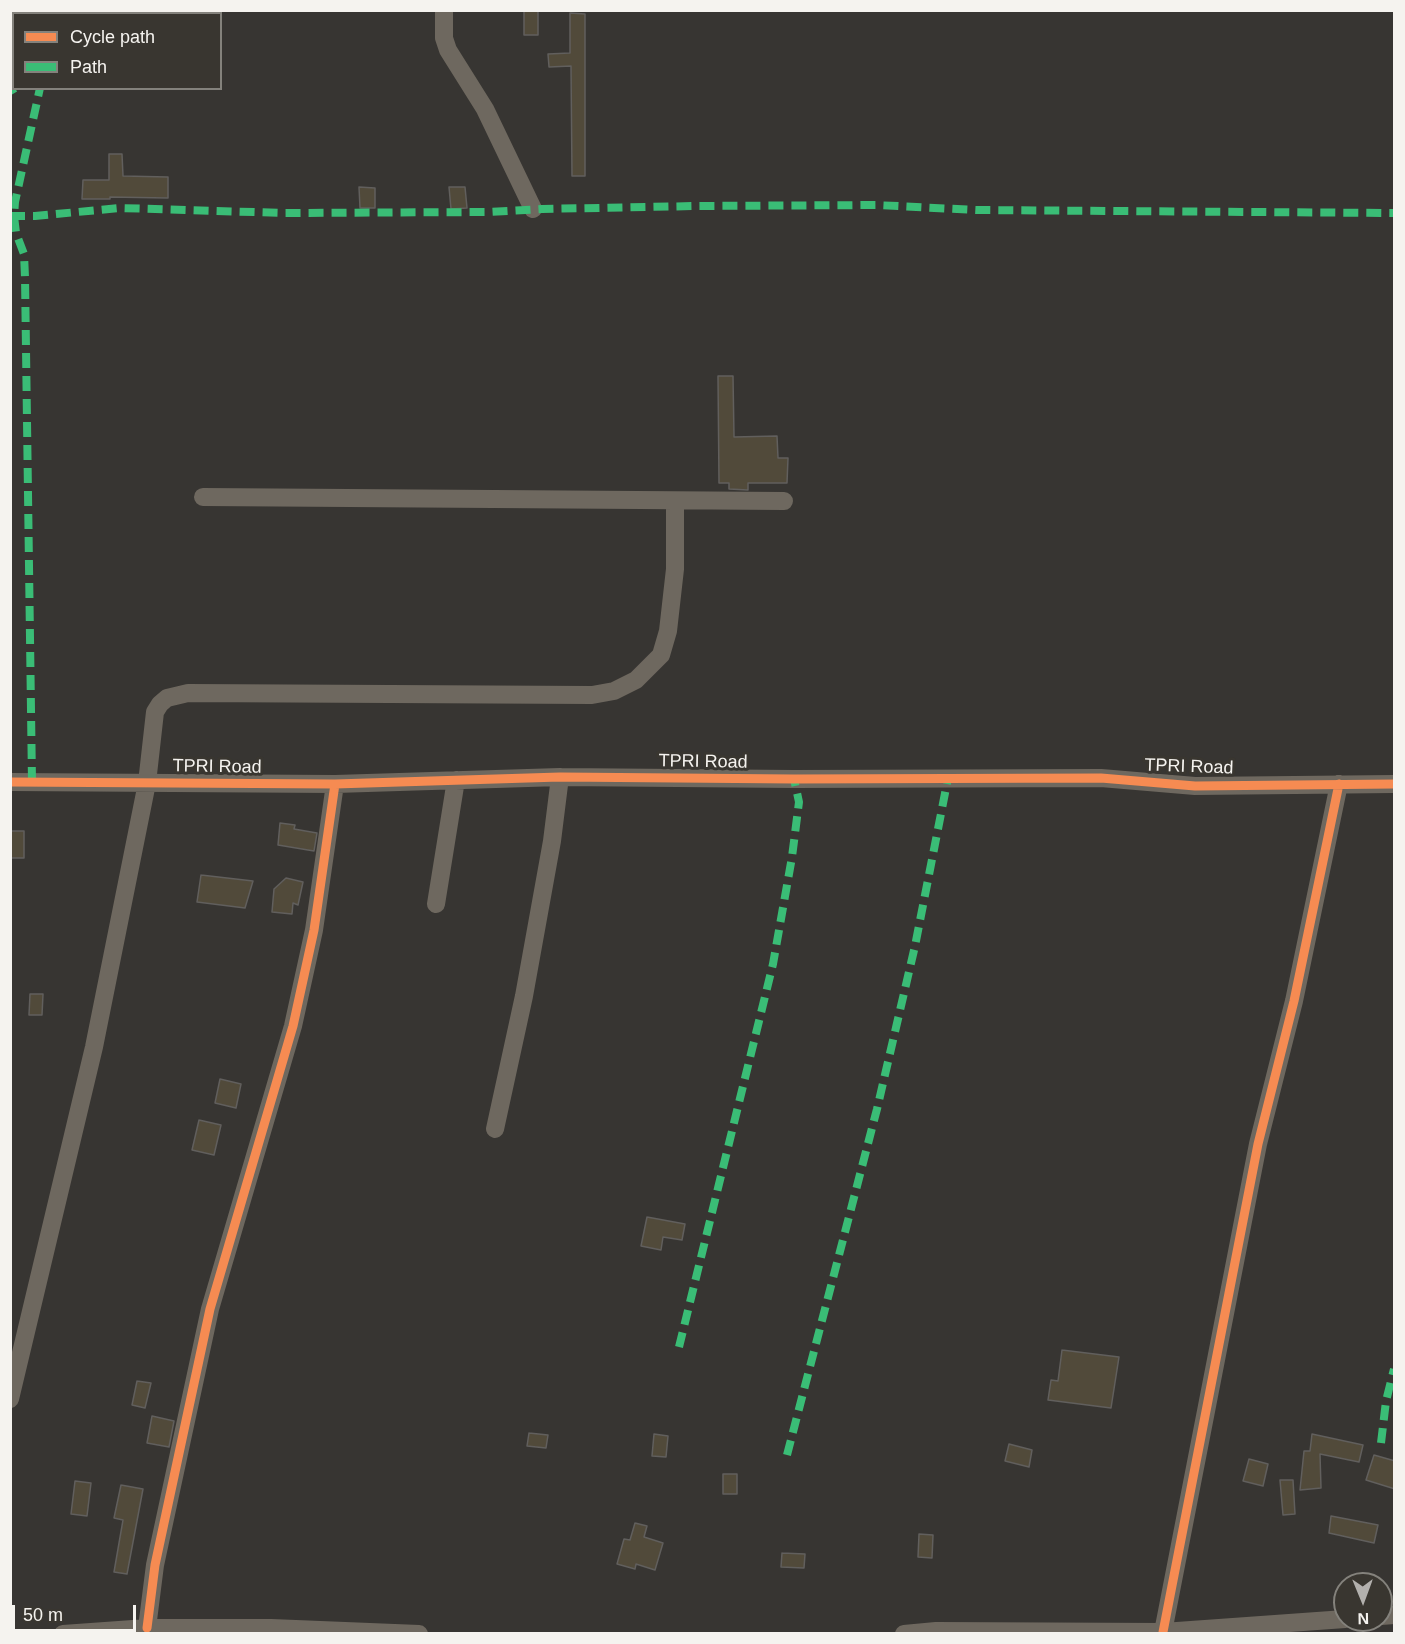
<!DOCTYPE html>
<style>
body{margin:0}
#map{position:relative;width:1405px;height:1644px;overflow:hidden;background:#373532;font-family:Helvetica,sans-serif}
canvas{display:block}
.frame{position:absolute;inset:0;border:12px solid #f5f3ef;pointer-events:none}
.legend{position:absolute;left:12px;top:12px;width:210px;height:78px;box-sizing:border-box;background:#393630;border:2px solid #84827c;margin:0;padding:8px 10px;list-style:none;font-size:18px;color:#f5f3ef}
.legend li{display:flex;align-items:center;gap:12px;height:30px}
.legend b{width:30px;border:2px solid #84827c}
.north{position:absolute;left:1333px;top:1572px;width:60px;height:60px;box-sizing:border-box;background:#393630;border:2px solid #84827c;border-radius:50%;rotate:179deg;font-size:16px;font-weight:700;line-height:24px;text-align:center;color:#f5f3ef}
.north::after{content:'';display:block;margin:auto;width:21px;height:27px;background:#b2b0ad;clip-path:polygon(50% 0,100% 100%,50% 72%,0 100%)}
.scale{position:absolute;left:12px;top:1605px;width:124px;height:27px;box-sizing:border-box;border:3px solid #f5f3ef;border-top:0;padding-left:8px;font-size:18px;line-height:21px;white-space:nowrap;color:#f5f3ef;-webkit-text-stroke:4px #393630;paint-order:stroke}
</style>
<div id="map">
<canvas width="1405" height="1644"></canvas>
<div class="frame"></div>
<ul class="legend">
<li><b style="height:8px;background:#f68b52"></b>Cycle path</li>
<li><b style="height:8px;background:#3abd76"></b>Path</li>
</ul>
<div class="north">N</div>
<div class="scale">50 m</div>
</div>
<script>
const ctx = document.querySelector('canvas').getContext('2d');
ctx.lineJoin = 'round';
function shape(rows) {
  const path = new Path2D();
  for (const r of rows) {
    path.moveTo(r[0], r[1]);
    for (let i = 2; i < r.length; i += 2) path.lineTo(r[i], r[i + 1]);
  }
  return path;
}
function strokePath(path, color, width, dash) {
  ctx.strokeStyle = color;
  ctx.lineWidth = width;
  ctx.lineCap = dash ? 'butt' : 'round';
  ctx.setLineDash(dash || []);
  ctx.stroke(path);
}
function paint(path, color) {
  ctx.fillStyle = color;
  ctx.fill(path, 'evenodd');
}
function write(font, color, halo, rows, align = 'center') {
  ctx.font = font + ' Helvetica,sans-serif';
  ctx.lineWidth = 6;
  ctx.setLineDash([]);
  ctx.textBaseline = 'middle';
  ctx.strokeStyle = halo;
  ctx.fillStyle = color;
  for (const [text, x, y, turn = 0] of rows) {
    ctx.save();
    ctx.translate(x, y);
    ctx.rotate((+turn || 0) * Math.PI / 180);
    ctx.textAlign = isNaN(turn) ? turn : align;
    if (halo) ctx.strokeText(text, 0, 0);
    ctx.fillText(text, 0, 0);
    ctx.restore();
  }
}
strokePath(shape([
 [65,14,67,10],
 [10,71,14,68]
]), '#281c04', 5);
const building = shape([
 [524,10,538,10,538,35,524,35,524,10],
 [570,13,585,14,585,176,572,176,571,66,549,67,548,54,570,53,570,13],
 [109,154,122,154,123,176,168,177,168,198,110,197,110,199,82,199,83,180,109,180,109,154],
 [359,187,375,188,375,208,360,208,359,187],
 [449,187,465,187,467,208,451,209,449,187],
 [718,376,733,376,734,437,777,436,778,458,788,458,787,483,748,483,748,490,729,489,729,483,719,483,718,376],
 [280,823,295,825,294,829,317,833,314,851,278,845,280,823],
 [10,831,24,831,24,858,10,858,10,831],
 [201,875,253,881,245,908,197,902,201,875],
 [286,878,303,882,298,905,293,903,292,914,272,912,274,889,286,878],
 [30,994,43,994,42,1015,29,1015,30,994],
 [220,1079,241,1084,236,1108,215,1103,220,1079],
 [199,1120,221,1125,214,1155,192,1150,199,1120],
 [647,1217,685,1224,682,1240,663,1237,661,1250,641,1246,647,1217],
 [1062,1350,1119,1357,1111,1408,1048,1400,1051,1380,1058,1381,1062,1350],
 [137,1381,151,1383,145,1408,132,1405,137,1381],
 [152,1416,174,1421,169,1447,147,1443,152,1416],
 [529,1433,548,1435,546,1448,527,1446,529,1433],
 [654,1434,668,1436,666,1457,652,1456,654,1434],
 [1312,1434,1363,1445,1359,1462,1320,1454,1321,1488,1300,1490,1304,1451,1310,1451,1312,1434],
 [1009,1444,1032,1450,1029,1467,1005,1461,1009,1444],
 [1374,1455,1395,1461,1395,1489,1366,1480,1374,1455],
 [1249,1459,1268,1464,1263,1486,1243,1481,1249,1459],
 [723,1474,737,1474,737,1494,723,1494,723,1474],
 [1280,1480,1293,1480,1295,1514,1283,1515,1280,1480],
 [75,1481,91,1483,87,1516,71,1514,75,1481],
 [121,1485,143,1489,127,1574,114,1572,123,1520,114,1518,121,1485],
 [1331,1516,1378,1525,1374,1543,1329,1533,1331,1516],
 [635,1523,647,1526,644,1537,663,1543,655,1570,636,1564,635,1569,617,1564,624,1539,630,1540,635,1523],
 [919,1534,933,1535,932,1558,918,1557,919,1534],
 [782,1553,805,1554,804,1568,781,1567,782,1553]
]);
paint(building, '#514a3a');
strokePath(building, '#615f5d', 1.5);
strokePath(shape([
 [444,10,444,38,448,50,485,109,533,209],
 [203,497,784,501],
 [10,782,335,784,560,777,794,779,1101,778,1195,786,1394,784],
 [436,904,456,780],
 [495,1129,524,996,552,841,560,777],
 [10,1399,94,1047,147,783,155,712,160,704,167,698,188,693,592,695,614,691,636,680,661,655,668,631,675,569,675,501],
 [1381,1616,1394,1615],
 [147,1628,155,1565,210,1309,293,1026,314,930,335,784],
 [1163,1632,1258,1144,1294,1001,1339,784],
 [63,1634,147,1628,271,1628,419,1634],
 [904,1634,936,1631,1163,1632,1345,1619]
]), '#6e685f', 18);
strokePath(shape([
 [84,14,86,10],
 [10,91,15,88],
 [10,216,35,216,120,208,284,213,490,212,542,209,696,206,876,205,976,210,1394,213],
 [32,782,25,277,24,254,16,233,14,216,15,202,40,88],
 [679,1347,773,964,792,857,799,802,794,779],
 [1381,1443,1386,1401,1394,1369],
 [787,1455,877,1109,915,946,948,778]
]), '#3abd76', 8, [15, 8]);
strokePath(shape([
 [10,782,335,784,560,777,794,779,1101,778,1195,786,1394,784],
 [147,1628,155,1565,210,1309,293,1026,314,930,335,784],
 [1163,1632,1258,1144,1294,1001,1339,784]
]), '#f68b52', 9);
write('18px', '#f5f3ef', '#393630', [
 ["TPRI Road",703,762,1],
 ["TPRI Road",217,767,1],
 ["TPRI Road",1189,767,2]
]);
</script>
